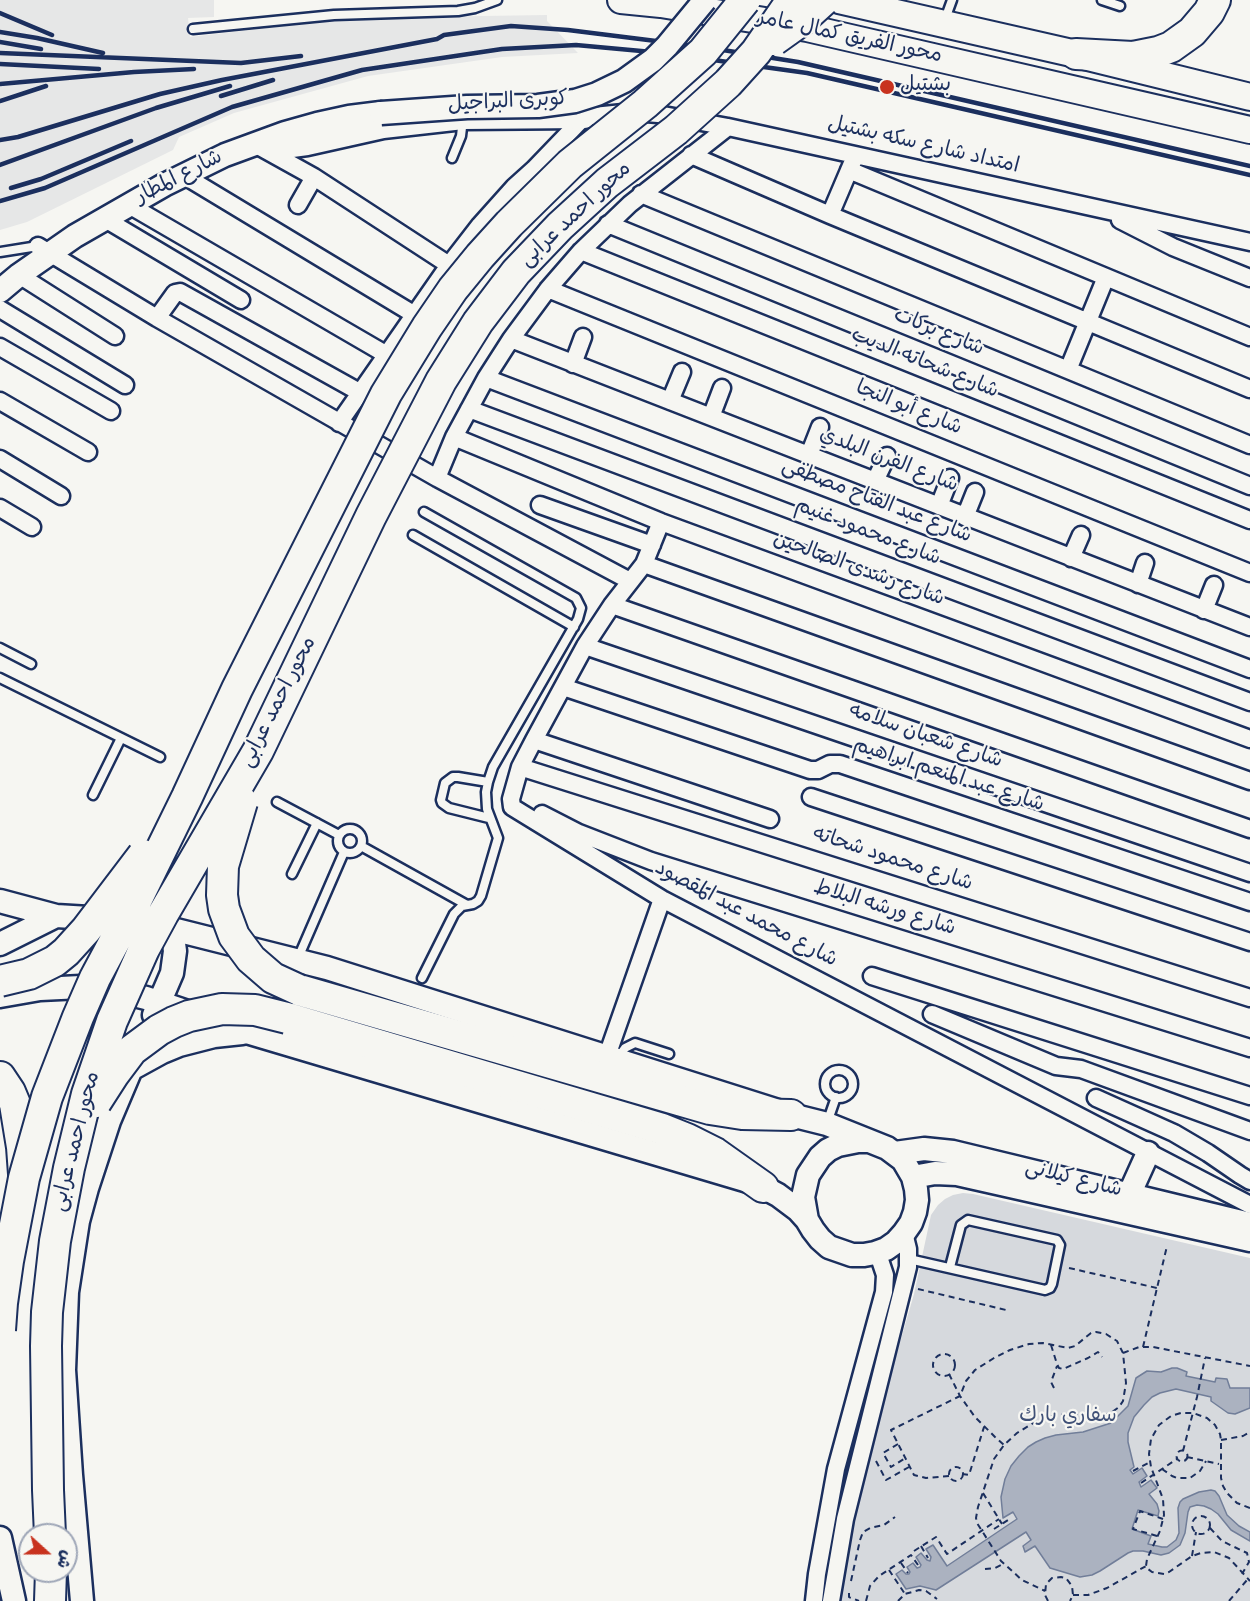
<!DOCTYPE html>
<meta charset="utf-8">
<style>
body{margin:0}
#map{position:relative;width:1250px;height:1601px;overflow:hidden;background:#f6f6f2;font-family:Dekko,"Playpen Sans Arabic",sans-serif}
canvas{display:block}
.north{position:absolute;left:18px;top:1523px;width:60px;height:60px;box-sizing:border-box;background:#f6f6f2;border:2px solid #9ea6b7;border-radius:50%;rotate:111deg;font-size:16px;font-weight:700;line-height:24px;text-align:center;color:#1b2f5e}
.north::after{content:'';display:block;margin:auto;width:21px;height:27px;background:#c8321e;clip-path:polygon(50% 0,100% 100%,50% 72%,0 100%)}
</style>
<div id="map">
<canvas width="1250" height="1601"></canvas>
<div class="north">ش</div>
</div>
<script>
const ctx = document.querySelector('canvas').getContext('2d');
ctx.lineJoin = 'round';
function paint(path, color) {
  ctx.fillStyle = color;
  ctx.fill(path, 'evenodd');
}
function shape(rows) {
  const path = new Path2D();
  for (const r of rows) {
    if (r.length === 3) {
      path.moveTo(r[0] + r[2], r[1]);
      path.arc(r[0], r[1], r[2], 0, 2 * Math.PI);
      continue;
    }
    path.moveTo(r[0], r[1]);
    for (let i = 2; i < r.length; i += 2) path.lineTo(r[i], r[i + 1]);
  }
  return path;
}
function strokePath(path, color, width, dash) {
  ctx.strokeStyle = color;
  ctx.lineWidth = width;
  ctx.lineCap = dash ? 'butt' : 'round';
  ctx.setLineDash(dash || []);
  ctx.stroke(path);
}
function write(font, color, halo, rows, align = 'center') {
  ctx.font = font + ' Dekko,"Playpen Sans Arabic",sans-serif';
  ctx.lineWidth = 4.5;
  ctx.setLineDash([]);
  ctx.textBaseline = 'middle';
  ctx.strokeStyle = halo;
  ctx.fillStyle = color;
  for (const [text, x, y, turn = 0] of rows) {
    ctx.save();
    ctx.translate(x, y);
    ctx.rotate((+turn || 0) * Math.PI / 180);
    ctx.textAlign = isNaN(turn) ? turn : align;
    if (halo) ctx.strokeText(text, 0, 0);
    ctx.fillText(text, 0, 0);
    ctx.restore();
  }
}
paint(shape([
 [0,0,214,0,214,17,188,18,190,37,354,18,547,15,547,21,578,53,502,57,368,76,234,113,179,137,173,150,27,222,0,230]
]), '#e6e7e7');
paint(shape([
 [963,1193,973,1194,1250,1258,1250,1601,837,1601,842,1564,876,1425,914,1294,931,1215,938,1205,945,1199,953,1195]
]), '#d6d9dd');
const water = shape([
 [1172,1368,1177,1368,1187,1372,1186,1376,1215,1382,1216,1378,1227,1379,1230,1388,1250,1388,1250,1408,1235,1414,1228,1413,1211,1401,1211,1397,1176,1389,1160,1393,1152,1397,1144,1405,1134,1417,1128,1433,1128,1442,1134,1467,1130,1470,1133,1474,1142,1468,1147,1476,1139,1482,1141,1487,1151,1480,1157,1488,1149,1494,1157,1504,1159,1511,1158,1516,1138,1510,1132,1529,1151,1536,1148,1544,1162,1547,1167,1547,1176,1540,1179,1533,1178,1508,1180,1502,1183,1499,1199,1492,1211,1490,1215,1491,1219,1496,1227,1515,1239,1526,1250,1532,1250,1541,1231,1530,1218,1514,1211,1509,1204,1506,1197,1505,1190,1507,1188,1512,1185,1533,1180,1545,1169,1553,1161,1555,1143,1551,1133,1551,1128,1553,1100,1571,1092,1575,1080,1577,1050,1568,1035,1546,1025,1552,1023,1546,1031,1540,1026,1532,936,1590,920,1586,906,1589,896,1574,902,1570,906,1574,909,1574,910,1572,907,1567,913,1563,917,1568,920,1567,921,1565,916,1557,921,1553,927,1560,930,1561,931,1557,926,1549,933,1545,947,1566,1017,1519,1013,1512,1003,1518,1001,1497,1005,1479,1011,1466,1019,1456,1028,1447,1036,1442,1045,1438,1056,1435,1083,1432,1111,1423,1128,1406,1136,1378,1147,1371,1161,1372,1172,1368]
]);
paint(water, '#abb2c0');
strokePath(water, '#717e99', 1.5);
const lane = shape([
 [1102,0,1120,6],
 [944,22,952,0],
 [193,29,334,15,458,11,475,8,497,0],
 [452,158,461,136,463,119],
 [0,252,38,246],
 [413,535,574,627],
 [0,648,31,664],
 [0,678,160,757],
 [488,782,458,777,453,777,445,783,441,800,442,803,449,808,489,818],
 [93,795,121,738],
 [277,802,339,835],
 [350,841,12],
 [361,846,467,905],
 [292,874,317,823],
 [298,958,344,852],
 [422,978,454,914,462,906,473,904,478,901,481,896,498,838,487,809,486,792,488,782,493,767,578,619,581,608,576,598,424,512],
 [618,1058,625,1048,635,1043,669,1054],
 [839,1084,14],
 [827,1123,836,1097],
 [909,1259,1045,1290,1050,1288,1052,1284,1060,1245,1057,1240,968,1220,961,1225,950,1267]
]);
const street = shape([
 [260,147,314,177,449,265],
 [691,155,830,215,1250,389],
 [849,170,1250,337],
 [183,175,415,315],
 [641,194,1250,445],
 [129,205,387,355],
 [298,205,314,177],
 [830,215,853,161],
 [105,219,241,300],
 [1120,220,1173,247,1250,278],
 [608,224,1250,486],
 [38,246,157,318,175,293,180,292,361,393],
 [581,251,1250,520],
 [19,275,115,336],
 [548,289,1250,573],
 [0,309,125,385],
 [157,318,437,478,630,581],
 [511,339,1250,627],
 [0,347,111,411],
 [573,364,583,337],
 [1068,370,1106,277],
 [486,378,1250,669],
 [0,401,88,452],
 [670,401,682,372],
 [469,409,1250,702],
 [711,417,722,388],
 [339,423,449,265,480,225,514,187,534,169,584,117,633,112,658,114,728,127,1250,242],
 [454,437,661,522,1250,739],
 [809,455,820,427],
 [0,459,61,496],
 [437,478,454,437,486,378,511,339,548,289,581,251,630,204,728,127],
 [875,481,887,456],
 [540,505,652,545],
 [939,506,950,478],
 [0,508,32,527],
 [965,517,975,492],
 [661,522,644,564,612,605,585,646,534,740,520,767,511,799,512,807,662,899,1250,1205],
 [1071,558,1081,535],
 [644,564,1250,781],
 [1138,584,1145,563],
 [612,605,1250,829],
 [1204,610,1214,585],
 [585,646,1250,873],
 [563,687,810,770,818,770,830,764,840,764,1250,902],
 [534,740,770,819],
 [520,767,1250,998],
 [811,797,1250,942],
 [542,814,579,833,651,861,1250,1048],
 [872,976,1250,1096],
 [932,1014,1056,1066,1081,1069,1250,1131],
 [607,1056,662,899],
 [1096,1098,1174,1133,1208,1153,1240,1175,1250,1181],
 [814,1601,817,1574,836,1469,884,1292,885,1275,880,1260,875,1253],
 [831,1601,845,1519,908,1267,908,1249,904,1233]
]);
const secondary = shape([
 [270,145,292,146,307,144,383,127,463,118,584,117],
 [0,291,19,275,75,236,164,185,225,155,285,133,317,124,349,117,381,113],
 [0,901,56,916],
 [142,925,172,929,327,968,791,1115,827,1124,887,1148,903,1160,913,1177,916,1189,917,1200,915,1212,911,1223,904,1233,896,1242,886,1249,875,1253,864,1255,852,1255,829,1247,820,1239,813,1230,807,1220,803,1197,808,1175,820,1157,828,1150,838,1145,858,1141,868,1141],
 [0,944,56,916,106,919],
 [0,996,40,989,81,987,122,992,146,998,250,1033,748,1181,763,1187,778,1195,798,1210,807,1220],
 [154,1015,172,973,175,951,172,929],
 [131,1069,162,1052,179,1045,214,1036,242,1033],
 [895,1153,924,1149,953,1152,1250,1224],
 [913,1177,935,1173,957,1174,1250,1240],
 [1129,1195,1148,1153],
 [0,1538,14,1601],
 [82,1601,71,1475,64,1370,67,1292,78,1221,87,1188,109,1121,134,1062]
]);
const primary = shape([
 [621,0,661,4,807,28,1250,130],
 [839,0,1076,54,1250,97]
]);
const highway = shape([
 [1076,54,1133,57,1158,52,1171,47,1192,32,1209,12,1215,0],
 [299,990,710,1109,742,1114,791,1115],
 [287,1018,662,1129,687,1139,715,1153,763,1187],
 [0,1077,10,1092,15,1104,22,1147,24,1174],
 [50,1601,51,1571]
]);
strokePath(lane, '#1b2f5e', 13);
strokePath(street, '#1b2f5e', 21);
strokePath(secondary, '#1b2f5e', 27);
strokePath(primary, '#1b2f5e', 30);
strokePath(highway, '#1b2f5e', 34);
strokePath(shape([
 [1069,1268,1157,1288],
 [918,1289,1006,1310],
 [1051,1345,1057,1364,1059,1368,1063,1369,1088,1358,1098,1352,1102,1357],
 [1143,1347,1167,1246],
 [1123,1353,1139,1347,1153,1347,1250,1366],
 [944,1365,11],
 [949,1374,960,1396,975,1417,995,1437,1004,1445],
 [1054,1388,1051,1382,1057,1366],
 [1221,1440,1243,1436,1250,1432],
 [898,1444,883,1453,891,1467,904,1459],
 [1182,1456,5.5],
 [1183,1451,1197,1397,1205,1358],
 [1187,1457,1219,1464],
 [876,1461,886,1480,909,1467],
 [956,1474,7],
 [1162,1469,1172,1476,1177,1478,1190,1478,1200,1471,1206,1461],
 [1133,1471,1150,1462],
 [962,1474,969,1475,984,1427],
 [949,1476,926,1478,914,1475,891,1430,960,1396,966,1381,975,1370,994,1358,1010,1350,1029,1344,1043,1343,1068,1348,1075,1346,1091,1333,1096,1332,1106,1334,1117,1341,1123,1353,1126,1383,1123,1401,1119,1407,1112,1412,1102,1416,1078,1414,1055,1415,1035,1422,1017,1433,1004,1445,994,1459,978,1507,976,1518,977,1523,1001,1561,1022,1580,1045,1591],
 [1141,1483,1177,1459],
 [983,1493,1002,1524],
 [1250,1508,1237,1503,1227,1493,1223,1486,1221,1478,1221,1440,1220,1434,1215,1425,1207,1418,1193,1413,1181,1413,1171,1416,1159,1425,1151,1439,1149,1454,1151,1467,1163,1499,1164,1515,1160,1531,1147,1559,1146,1566,1148,1569,1152,1572,1164,1574,1169,1572,1192,1556,1201,1553,1214,1552,1229,1558,1250,1581],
 [1201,1525,9],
 [1210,1528,1222,1541,1247,1553,1249,1562,1242,1574],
 [994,1529,1011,1518],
 [1157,1536,1133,1529,1140,1511,1163,1519],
 [921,1546,928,1558],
 [914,1551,936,1537,947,1554,999,1519],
 [1192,1556,1196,1532],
 [901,1563,908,1573],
 [985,1569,995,1568,1003,1564],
 [889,1570,905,1594],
 [851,1581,860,1540,863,1532,870,1528,884,1525,895,1517],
 [849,1593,849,1597,859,1601],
 [1073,1595,1088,1595,1107,1588,1146,1566],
 [866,1601,870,1586,879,1576,911,1555,918,1565],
 [898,1601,905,1594,919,1590,926,1591,937,1599],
 [1048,1601,1045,1595,1046,1584,1052,1578,1061,1577,1066,1578,1072,1586,1073,1595,1070,1601],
 [1229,1601,1247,1580]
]), '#1b2f5e', 2, [6, 4.5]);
strokePath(lane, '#f6f6f2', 8);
strokePath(street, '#f6f6f2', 16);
strokePath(secondary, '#f6f6f2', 22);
strokePath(primary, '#f6f6f2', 26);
strokePath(highway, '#f6f6f2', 30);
strokePath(shape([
 [0,13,52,35],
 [0,32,37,38,103,53],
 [0,42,41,49],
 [0,53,241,63,301,56],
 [0,64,99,69],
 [0,84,134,72,194,69],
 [221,96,273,80],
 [0,101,46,86],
 [0,140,18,137,160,94,222,80,437,39,444,35,511,26,568,30,704,47,798,62,1250,166],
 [0,165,156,108,230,86],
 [11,188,41,179,131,141],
 [0,201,45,188,232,107,362,70,502,49,576,45,663,53,807,73,1250,175]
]), '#1b2f5e', 4.5);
const secondaryBridge = shape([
 [381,113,467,107,538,106,575,101,597,94,624,81,653,60,667,46,705,0]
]);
const highwayBridge = shape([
 [774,40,802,20,824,0],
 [242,802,223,866,222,895,224,909,234,936,251,959,273,978,299,990],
 [0,981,29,974,55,961,66,952,86,930,143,855],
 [96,1102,114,1074,132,1050,159,1030,174,1022,189,1016,222,1009,255,1010,287,1018],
 [0,1330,2,1303,8,1261,24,1178,47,1097,78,1017,95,978,135,903,187,797,237,689,386,394,427,327,453,289,480,256,509,224,570,164,645,104,703,52,745,0],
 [50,1535,48,1490,46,1346,47,1312,55,1241,69,1168,87,1094,112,1021,144,949,163,914,258,751,371,516,441,381,478,322,516,272,560,226,607,183,676,130,728,83,756,52,792,0]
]);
strokePath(secondaryBridge, '#1b2f5e', 27, []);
strokePath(highwayBridge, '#1b2f5e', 34, []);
strokePath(secondaryBridge, '#f6f6f2', 22);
strokePath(highwayBridge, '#f6f6f2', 30);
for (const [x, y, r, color] of [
 [887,87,8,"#c8321e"]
]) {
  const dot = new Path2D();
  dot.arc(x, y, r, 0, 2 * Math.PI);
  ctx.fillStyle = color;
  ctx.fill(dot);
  strokePath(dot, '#f6f6f2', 2);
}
write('21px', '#1b2f5e', '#f6f6f2', [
 ["محور الفريق كمال عامر",849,39,12],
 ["كوبرى البراجيل",508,104,-3],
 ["امتداد شارع سكه بشتيل",923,147,13],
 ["شارع المطار",180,179,-27],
 ["محور احمد عرابى",577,216,-43],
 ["شارع بركات",938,334,22],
 ["شارع شحاته الديب",924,365,22],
 ["شارع أبو النجا",908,410,22],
 ["شارع الفرن البلدي",888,462,21],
 ["شارع عبد الفتاح مصطفى",876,503,21],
 ["شارع محمود غنيم",867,534,21],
 ["شارع رشدى الصالحين",858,571,20],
 ["محور احمد عرابى",280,703,-63],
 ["شارع شعبان سلامه",925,738,19],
 ["شارع عبد المنعم ابراهيم",948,777,18],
 ["شارع محمود شحاته",892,861,18],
 ["شارع ورشه البلاط",884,910,17],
 ["شارع محمد عبد المقصود",745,916,28],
 ["محور احمد عرابى",78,1142,-76],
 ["شارع كيلانى",1073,1181,14]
]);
write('21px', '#1b2f5e', '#f6f6f2', [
 ["بشتيل",900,87]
], 'left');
write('21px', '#405177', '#f6f6f2', [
 ["سفاري بارك",1068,1418]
]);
</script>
